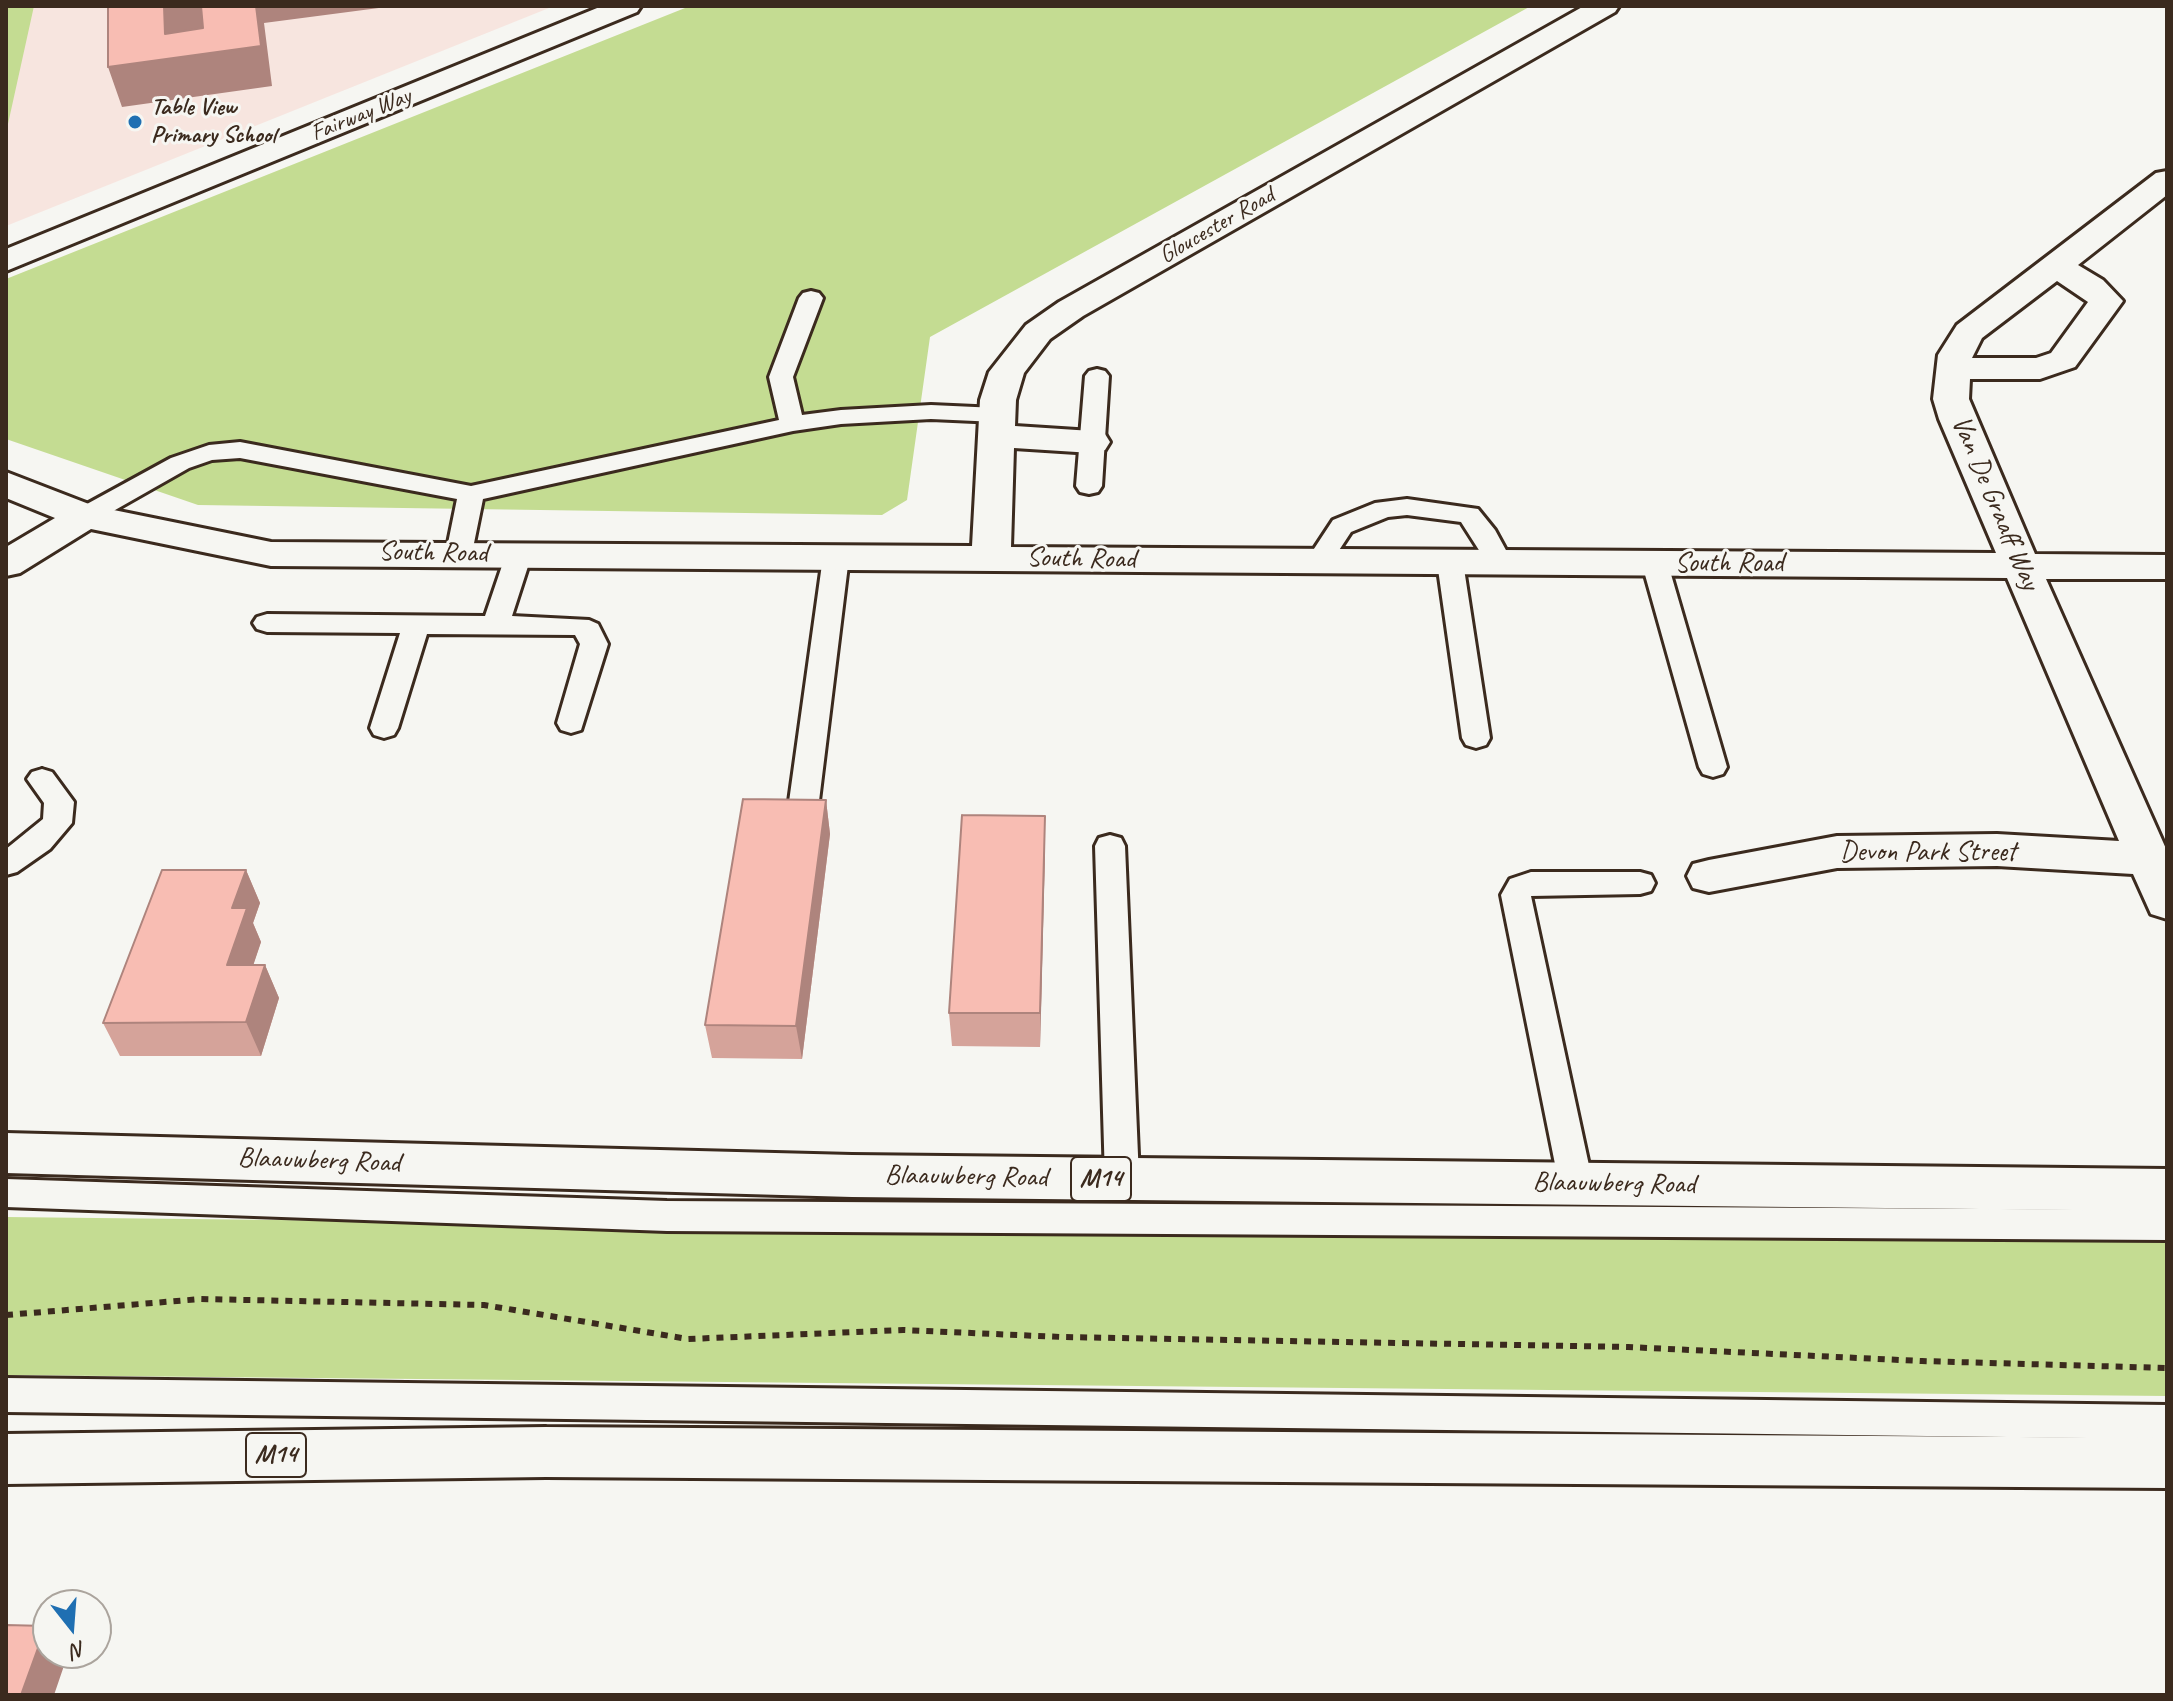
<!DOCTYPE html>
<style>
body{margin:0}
#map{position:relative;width:2173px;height:1701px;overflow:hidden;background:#f6f6f2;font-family:Caveat,sans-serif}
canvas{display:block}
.frame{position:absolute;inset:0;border:8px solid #3b2a1e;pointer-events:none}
.north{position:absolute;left:32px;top:1589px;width:80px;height:80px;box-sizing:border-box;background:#f6f6f2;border:2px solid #aba49d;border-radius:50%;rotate:163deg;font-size:22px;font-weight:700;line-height:32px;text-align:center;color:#3b2a1e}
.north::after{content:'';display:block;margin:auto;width:28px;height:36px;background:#1f6fb2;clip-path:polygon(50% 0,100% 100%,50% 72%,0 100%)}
</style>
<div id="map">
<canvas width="2173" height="1701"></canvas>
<div class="frame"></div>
<div class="north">N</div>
</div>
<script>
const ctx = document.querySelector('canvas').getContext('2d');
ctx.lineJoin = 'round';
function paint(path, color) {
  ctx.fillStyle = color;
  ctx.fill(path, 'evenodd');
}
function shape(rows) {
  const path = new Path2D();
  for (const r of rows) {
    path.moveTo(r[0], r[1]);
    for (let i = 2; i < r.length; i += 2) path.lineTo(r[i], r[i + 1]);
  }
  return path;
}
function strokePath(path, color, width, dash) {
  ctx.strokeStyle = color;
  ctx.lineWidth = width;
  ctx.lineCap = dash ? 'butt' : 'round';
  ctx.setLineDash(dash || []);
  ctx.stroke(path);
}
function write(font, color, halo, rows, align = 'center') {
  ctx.font = font + ' Caveat,sans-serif';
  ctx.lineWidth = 6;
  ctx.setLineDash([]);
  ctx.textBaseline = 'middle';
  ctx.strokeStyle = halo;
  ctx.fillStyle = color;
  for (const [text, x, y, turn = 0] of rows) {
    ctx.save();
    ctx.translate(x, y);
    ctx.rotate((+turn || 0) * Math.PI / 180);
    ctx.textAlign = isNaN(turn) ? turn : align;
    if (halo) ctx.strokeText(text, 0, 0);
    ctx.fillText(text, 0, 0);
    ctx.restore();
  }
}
paint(shape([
 [6,6,554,6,6,226]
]), '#f7e5df');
paint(shape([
 [6,6,34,6,6,133],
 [690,6,1531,6,930,337,907,500,882,515,198,505,6,439,6,279],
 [6,1217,2167,1241,2167,1396,6,1375]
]), '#c4dc92');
const lane = shape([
 [811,291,819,293,823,298,793,377,802,415,841,410,931,405,997,408,1006,410,1009,415,1006,420,997,422,931,419,841,424,793,431,483,499,472,553,468,559,459,561,450,559,446,553,457,499,240,458,212,460,189,468,94,522,85,524,76,522,72,516,76,510,171,458,209,445,240,442,471,486,779,420,769,377,799,298,803,293,811,291],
 [1097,369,1105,371,1109,376,1102,486,1098,492,1089,494,1080,492,1076,486,1085,376,1089,371,1097,369],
 [1407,499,1478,509,1495,530,1513,563,1509,569,1500,571,1491,569,1461,522,1407,515,1388,517,1351,532,1328,567,1319,569,1310,567,1306,561,1333,520,1375,503,1407,499],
 [519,546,528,548,532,554,512,616,589,620,598,624,608,644,581,730,571,733,561,730,557,723,580,644,575,635,427,634,398,728,394,735,384,738,374,735,370,728,400,633,267,632,257,629,253,623,257,617,267,614,485,616,506,554,510,548,519,546],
 [836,549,845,551,849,557,818,809,813,816,803,820,793,816,788,809,823,557,827,551,836,549],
 [1450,554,1459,556,1463,562,1490,738,1486,745,1476,748,1466,745,1462,738,1437,562,1441,556,1450,554],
 [1655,556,1664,558,1668,564,1727,767,1723,774,1713,777,1703,774,1699,767,1642,564,1646,558,1655,556],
 [42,769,52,772,74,802,72,823,50,849,17,872,6,875,6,849,43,819,44,803,27,779,32,772,42,769],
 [1110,835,1121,838,1125,846,1139,1179,1134,1189,1122,1193,1110,1189,1105,1179,1095,846,1099,838,1110,835],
 [1531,872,1640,872,1651,875,1655,883,1651,891,1640,894,1531,896,1593,1184,1588,1194,1576,1198,1564,1194,1559,1184,1501,895,1510,879,1531,872],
 [6,1179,667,1201,2167,1210,2167,1240,667,1231,6,1207,6,1179],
 [6,1378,2167,1405,2167,1439,6,1412,6,1378]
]);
const street = shape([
 [602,6,641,6,637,12,6,271,6,249,602,6],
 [1584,6,1619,6,1615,12,1083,316,1050,339,1024,373,1016,400,1015,426,1092,431,1105,434,1110,442,1105,450,1092,453,1014,448,1011,547,1996,553,1939,419,1933,399,1938,355,1957,325,2156,173,2167,171,2167,195,2078,265,2103,280,2123,301,2075,367,2040,379,1970,379,1969,399,2035,554,2167,555,2167,579,2046,579,2167,851,2167,919,2151,914,2133,874,1997,866,1837,868,1709,892,1693,888,1687,876,1693,864,1709,860,1837,836,1997,834,2119,841,2007,578,271,566,91,529,20,573,6,576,6,547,55,518,6,498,6,472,94,506,271,542,972,546,980,400,989,372,1026,325,1059,302,1584,6],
 [2057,281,2088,302,2051,353,2036,358,1972,358,1982,338,2057,281]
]);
const primary = shape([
 [6,1133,852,1155,2167,1169,2167,1211,852,1197,6,1173,6,1133],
 [546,1427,2167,1438,2167,1488,546,1477,6,1484,6,1434,546,1427]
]);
strokePath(lane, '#3b2a1e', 6);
strokePath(street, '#3b2a1e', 6);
strokePath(primary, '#3b2a1e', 6);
strokePath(shape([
 [6,1315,201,1299,484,1305,688,1339,903,1330,1062,1337,1628,1347,1922,1361,2167,1368]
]), '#3b2a1e', 6, [7, 7]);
paint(lane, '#f6f6f2');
paint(street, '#f6f6f2');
paint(primary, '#f6f6f2');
paint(shape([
 [826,800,830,834,802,1059,712,1058,705,1025],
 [1045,816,1045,850,1040,1047,952,1046,949,1013],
 [246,870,260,903,253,923,261,942,253,965,265,965,279,998,261,1056,120,1056,103,1023]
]), '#d5a39a');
paint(shape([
 [164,6,204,6,213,34,176,39,177,57,261,46,258,24,256,25,256,28,250,6,394,6,264,23,272,86,122,107,108,67,173,58,165,34],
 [826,800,830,834,802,1059,796,1026],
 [1045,816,1045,850,1040,1047,1040,1013],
 [246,870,260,903,253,923,261,942,242,999,227,965,232,908],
 [265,965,279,998,261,1056,246,1022],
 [46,1626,48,1629,48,1653,68,1654,54,1695,21,1695]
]), '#ae847d');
const building = shape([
 [115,6,164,6,165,34,203,28,201,6,256,6,261,46,108,67,108,7,115,6],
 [743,799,826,800,796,1026,705,1025,743,799],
 [962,815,1045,816,1040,1013,949,1013,962,815],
 [162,870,246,870,232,908,247,908,227,965,265,965,246,1022,103,1023,162,870],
 [6,1625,46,1626,21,1695,6,1695,6,1625]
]);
paint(building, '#f8bdb3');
strokePath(building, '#ae847d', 2);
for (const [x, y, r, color] of [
 [135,122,8,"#1f6fb2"]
]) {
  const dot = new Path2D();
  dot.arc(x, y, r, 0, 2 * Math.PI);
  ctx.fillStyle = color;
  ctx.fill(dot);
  strokePath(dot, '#f6f6f2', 3);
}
write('bold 24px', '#3b2a1e', '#f6f6f2', [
 ["Table View",151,108],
 ["Primary School",151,136]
], 'left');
write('24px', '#3b2a1e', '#f6f6f2', [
 ["Fairway Way",361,115,-22],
 ["Gloucester Road",1217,226,-30]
]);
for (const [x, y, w] of [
 [1101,1179,60],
 [276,1455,60]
]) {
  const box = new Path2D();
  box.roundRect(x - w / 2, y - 22, w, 44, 6);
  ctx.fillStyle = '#f6f6f2';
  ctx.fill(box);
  strokePath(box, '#3b2a1e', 2);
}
write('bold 26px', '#3b2a1e', null, [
 ["M14",1101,1179],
 ["M14",276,1455]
]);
write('28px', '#3b2a1e', '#f6f6f2', [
 ["Van De Graaff Way",1995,503,67],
 ["South Road",433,553,1],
 ["South Road",1081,559,1],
 ["South Road",1729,564],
 ["Devon Park Street",1928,853],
 ["Blaauwberg Road",319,1161,2],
 ["Blaauwberg Road",966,1177,1],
 ["Blaauwberg Road",1614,1184,1]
]);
</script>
